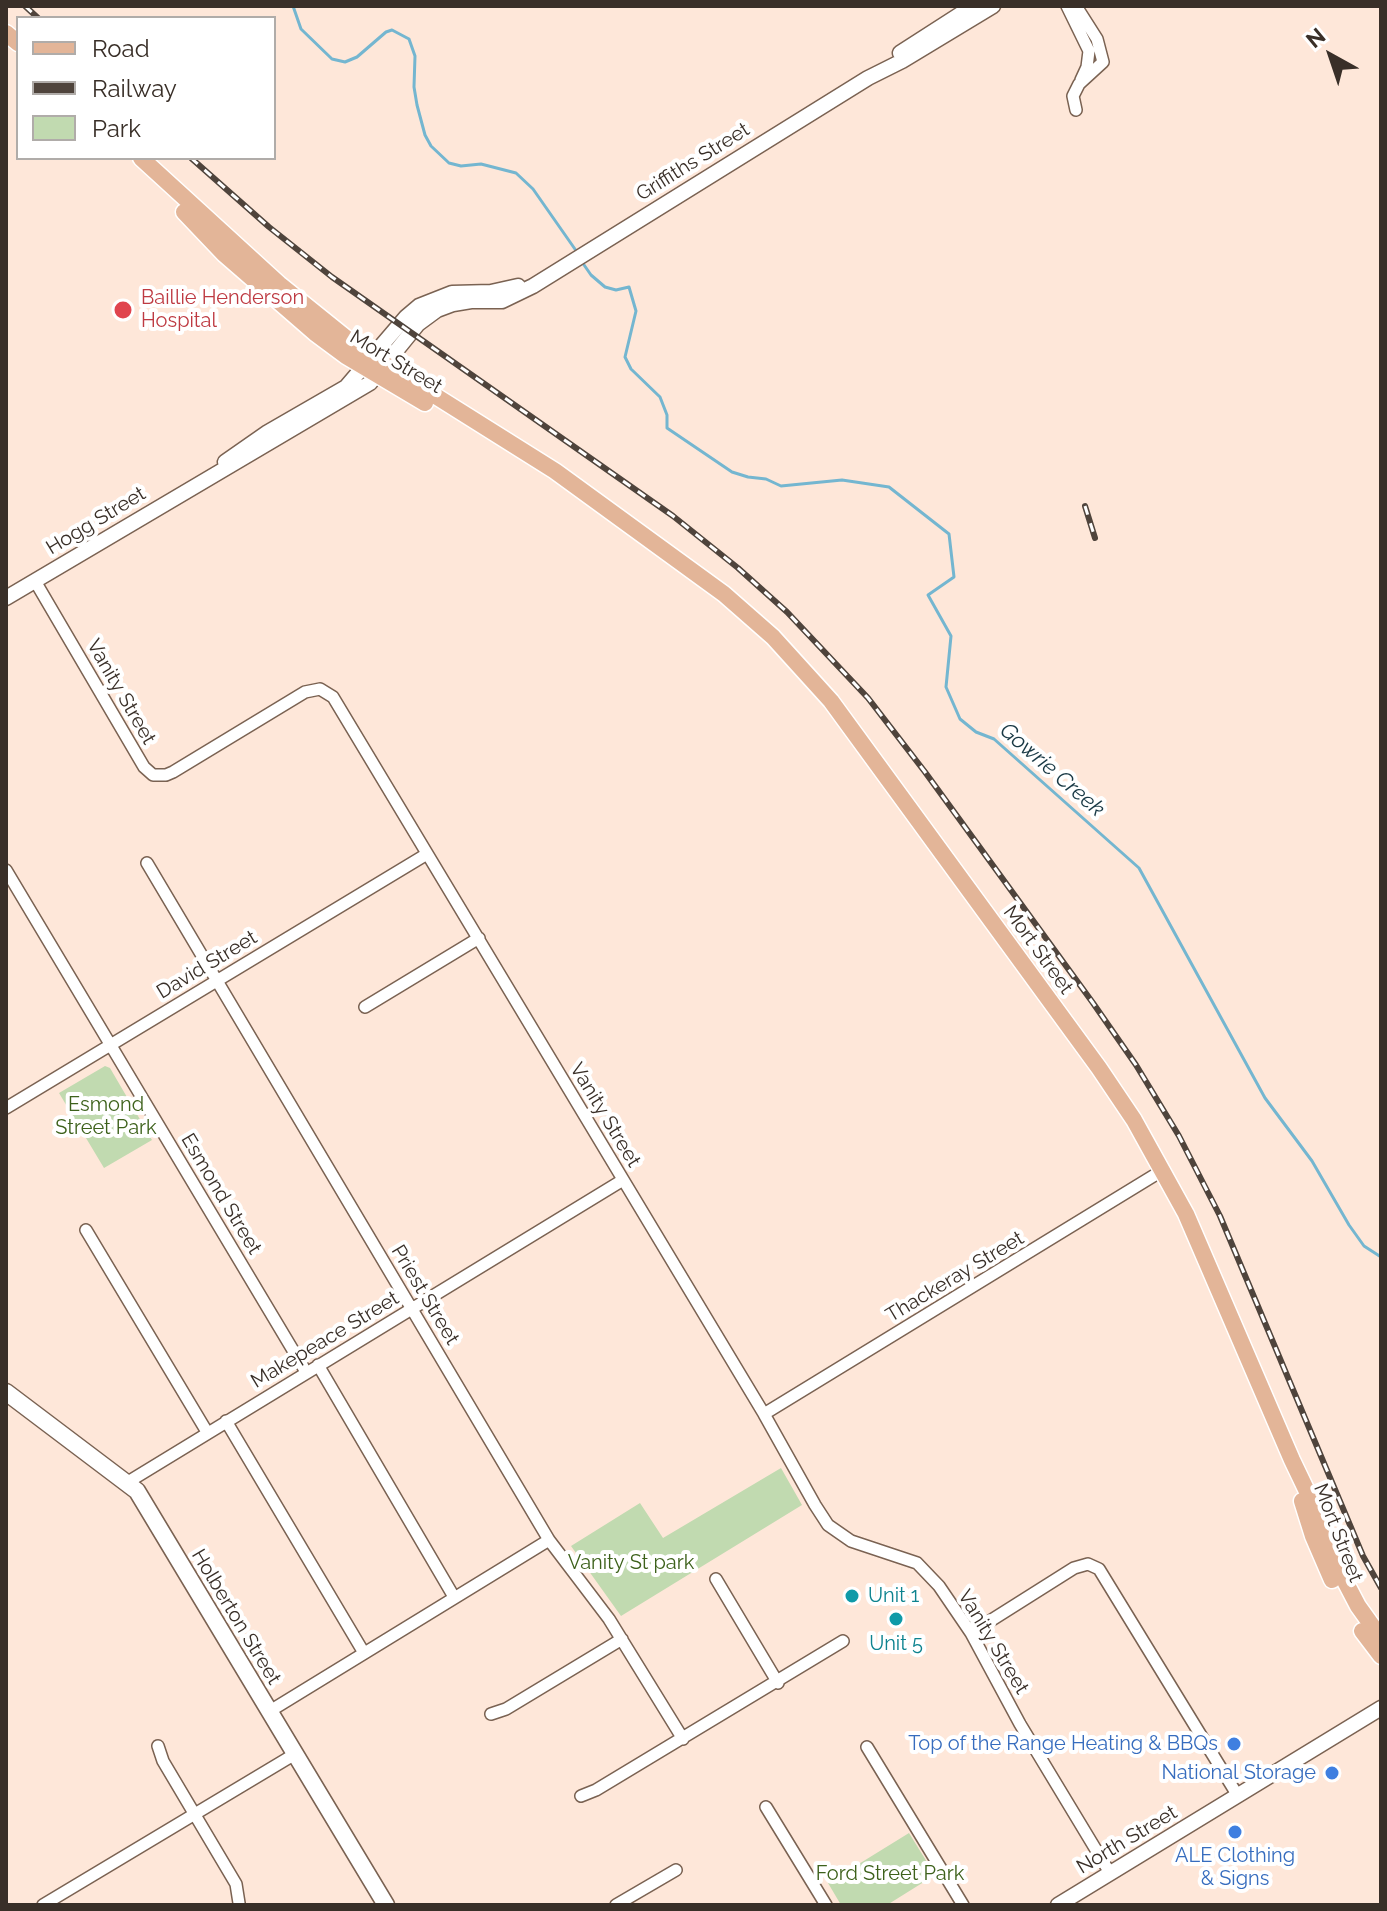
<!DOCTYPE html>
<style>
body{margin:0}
#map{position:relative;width:1387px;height:1911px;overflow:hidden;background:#fee7d9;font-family:Raleway,sans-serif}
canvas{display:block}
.frame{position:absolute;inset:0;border:8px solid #392f28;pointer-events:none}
.legend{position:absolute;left:16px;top:16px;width:260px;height:144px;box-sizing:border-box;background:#fff;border:2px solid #b0aca9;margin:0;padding:10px 14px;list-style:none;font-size:24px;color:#392f28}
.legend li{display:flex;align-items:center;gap:16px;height:40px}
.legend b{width:40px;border:2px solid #b0aca9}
.north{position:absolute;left:1291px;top:16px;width:80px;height:80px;-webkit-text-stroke:6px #fff;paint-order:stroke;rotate:320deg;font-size:22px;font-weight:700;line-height:32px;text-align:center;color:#392f28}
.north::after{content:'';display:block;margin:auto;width:28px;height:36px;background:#392f28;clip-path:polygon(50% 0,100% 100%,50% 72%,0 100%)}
</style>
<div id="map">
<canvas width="1387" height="1911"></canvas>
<div class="frame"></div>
<ul class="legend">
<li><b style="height:10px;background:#e3b598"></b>Road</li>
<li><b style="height:10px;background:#4f443c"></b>Railway</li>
<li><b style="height:22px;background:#c1dab0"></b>Park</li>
</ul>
<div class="north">N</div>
</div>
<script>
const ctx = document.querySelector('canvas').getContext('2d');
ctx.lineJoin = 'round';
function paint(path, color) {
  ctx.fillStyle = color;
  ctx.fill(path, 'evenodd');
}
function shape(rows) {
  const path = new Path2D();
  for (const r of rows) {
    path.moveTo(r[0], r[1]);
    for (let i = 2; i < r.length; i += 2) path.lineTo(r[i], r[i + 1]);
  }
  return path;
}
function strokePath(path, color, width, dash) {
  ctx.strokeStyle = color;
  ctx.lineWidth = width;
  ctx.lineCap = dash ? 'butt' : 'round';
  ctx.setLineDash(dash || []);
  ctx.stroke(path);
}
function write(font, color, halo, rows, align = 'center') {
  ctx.font = font + ' Raleway,sans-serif';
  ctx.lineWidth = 8;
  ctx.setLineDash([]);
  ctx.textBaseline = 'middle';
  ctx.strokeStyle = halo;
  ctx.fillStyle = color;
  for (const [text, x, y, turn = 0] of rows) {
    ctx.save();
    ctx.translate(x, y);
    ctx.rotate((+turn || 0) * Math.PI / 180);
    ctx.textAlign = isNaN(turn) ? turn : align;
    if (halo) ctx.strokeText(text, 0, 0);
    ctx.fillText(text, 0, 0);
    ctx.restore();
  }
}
paint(shape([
 [105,1066,110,1068,152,1140,104,1168,59,1093],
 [781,1468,802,1505,621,1616,571,1546,640,1503,663,1538],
 [909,1833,935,1875,887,1905,841,1905,828,1883]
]), '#c1dab0');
strokePath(shape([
 [293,6,301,29,332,59,345,62,357,57,386,32,392,30,409,39,415,56,414,87,417,105,425,135,431,146,449,163,461,166,481,164,516,173,533,189,577,252],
 [582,262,591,275,605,287,616,290,629,287,636,311,625,357,631,369,660,397,667,415,667,428,732,472,748,477,766,479,781,486,842,480,889,487,949,534,954,577,928,595,951,636,946,687,960,719,976,732,994,739,1139,868,1265,1098,1312,1161,1349,1225,1364,1246,1381,1257]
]), '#74b6d0', 3);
const minor = shape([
 [1067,6,1089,51,1087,67,1081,80],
 [1076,110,1073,96,1079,84,1103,62,1097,39,1076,6],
 [35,581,144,767,153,775,166,775,173,772,305,692,320,689,333,697,764,1414,815,1505,828,1525,851,1541,917,1563,939,1586,971,1633,1020,1724,1110,1873],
 [147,863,549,1540,609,1619,683,1739],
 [6,870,306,1372],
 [365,1007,479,938],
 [6,1108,427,854],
 [86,1230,207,1432],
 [318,1365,454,1597],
 [764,1414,1163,1170],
 [226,1421,364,1653],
 [128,1482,623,1180],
 [716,1579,778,1683],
 [971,1633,1074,1568,1088,1564,1099,1569,1238,1796],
 [270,1711,549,1540],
 [491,1714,506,1709,622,1639],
 [158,1746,163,1761,236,1884,239,1903],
 [867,1747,963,1905],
 [581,1796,596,1790,843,1641],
 [766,1807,826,1905],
 [43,1905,295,1754],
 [616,1905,676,1870]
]);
const tertiary = shape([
 [900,53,973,6],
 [225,462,268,432,346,387,406,317,419,306,452,293,491,292,518,286],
 [6,598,370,383,418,324,437,310,453,304,471,301,502,301,533,286,868,78,902,61,993,6],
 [1058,1905,1381,1708]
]);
const secondary = shape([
 [6,1392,137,1491,386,1905]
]);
const primary = shape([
 [6,33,18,43],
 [141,158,279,284,356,346,555,471,724,594,773,637,831,701,1099,1068,1134,1120,1186,1214,1292,1460,1314,1506,1336,1564,1358,1606,1381,1638],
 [184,212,224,254,315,333,346,356,425,403],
 [1302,1501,1313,1536,1332,1580],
 [1362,1631,1381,1656]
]);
strokePath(minor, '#7a6252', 14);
strokePath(tertiary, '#7a6252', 17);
strokePath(secondary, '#7a6252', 19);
strokePath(primary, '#fff', 19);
strokePath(minor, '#fff', 11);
strokePath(tertiary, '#fff', 14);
strokePath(secondary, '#fff', 16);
strokePath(primary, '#e3b598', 16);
const rail = shape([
 [25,6,38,18],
 [191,158,269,227,332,277,673,516,738,568,787,612,868,698,925,772,1093,1003,1136,1065,1179,1136,1220,1216,1363,1556,1381,1588],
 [1085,506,1095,538]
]);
strokePath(rail, '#4f443c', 6);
strokePath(rail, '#fff', 3, [9]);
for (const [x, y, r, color] of [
 [123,310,10,"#e0444e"],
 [852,1596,8,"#0f9aa8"],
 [896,1619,8,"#0f9aa8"],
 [1234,1744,8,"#3f7fe0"],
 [1332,1773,8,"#3f7fe0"],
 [1235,1832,8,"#3f7fe0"]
]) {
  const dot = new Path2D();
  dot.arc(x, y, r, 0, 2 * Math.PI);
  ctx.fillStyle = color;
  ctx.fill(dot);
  strokePath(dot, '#fff', 3);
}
write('20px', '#392f28', '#fff', [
 ["Griffiths Street",693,162,-32],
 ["Mort Street",396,362,31],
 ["Hogg Street",96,521,-31],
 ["Vanity Street",121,692,60],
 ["Mort Street",1038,950,54],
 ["David Street",207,965,-31],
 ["Vanity Street",605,1115,59],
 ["Esmond Street",221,1194,59],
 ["Thackeray Street",955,1277,-31],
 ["Priest Street",425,1295,59],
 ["Makepeace Street",325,1340,-31],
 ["Mort Street",1338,1533,69],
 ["Holberton Street",236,1617,59],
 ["Vanity Street",993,1642,59],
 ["North Street",1127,1840,-31]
]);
write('20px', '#be3a42', '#fff', [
 ["Baillie Henderson",141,298],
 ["Hospital",141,321]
], 'left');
write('20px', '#3d611b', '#fff', [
 ["Esmond",106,1105],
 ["Street Park",106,1128],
 ["Vanity St park",631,1563],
 ["Ford Street Park",890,1874]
]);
write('20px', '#0d838f', '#fff', [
 ["Unit 1",868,1596],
 ["Unit 5",896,1644,"center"]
], 'left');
write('20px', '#366cbe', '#fff', [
 ["Top of the Range Heating & BBQs",1218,1744],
 ["National Storage",1316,1773],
 ["ALE Clothing",1235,1856,"center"],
 ["& Signs",1235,1879,"center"]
], 'right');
write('italic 22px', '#183844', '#fff', [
 ["Gowrie Creek",1052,770,41]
]);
</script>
